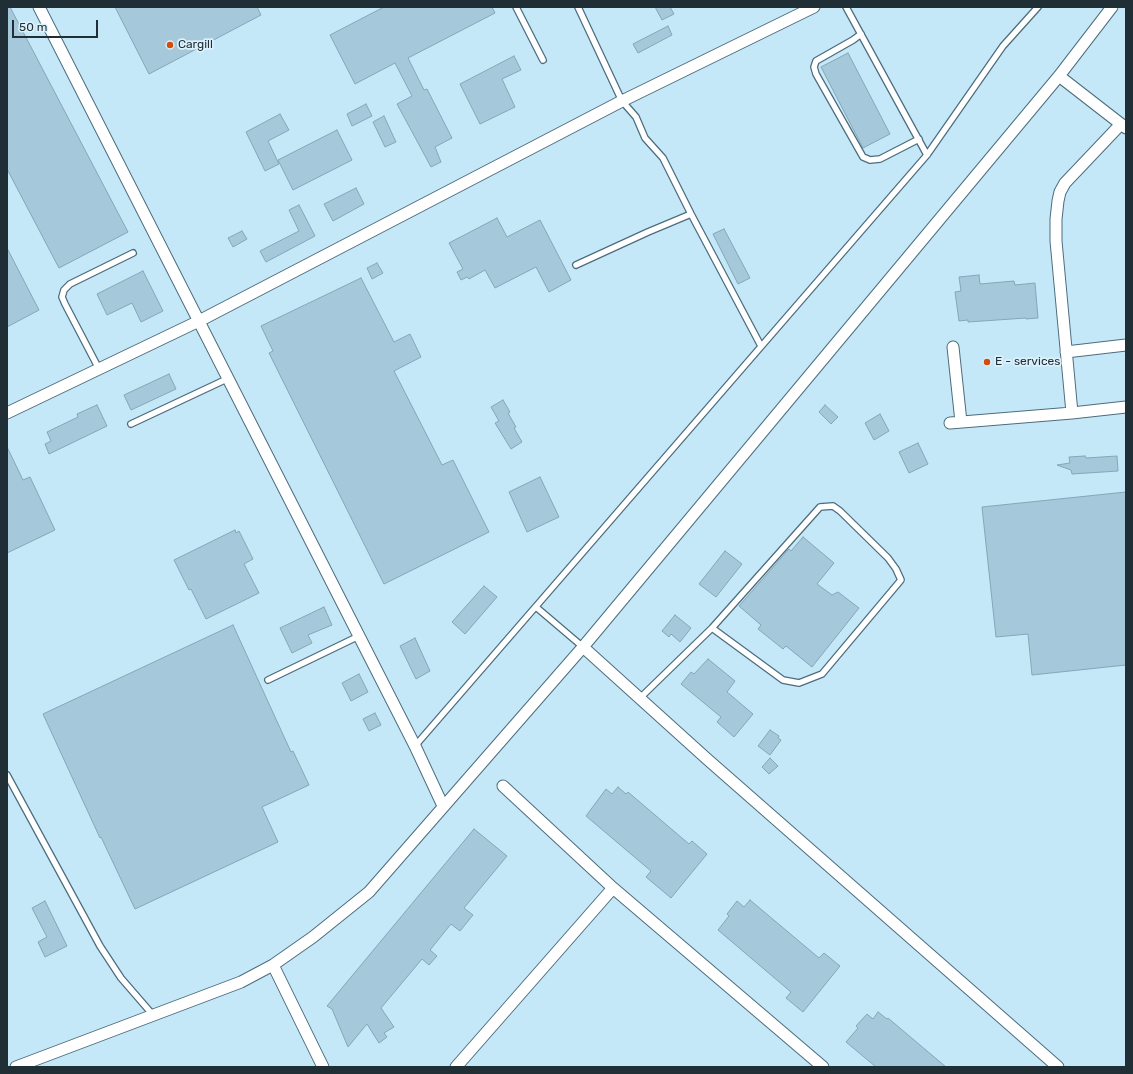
<!DOCTYPE html>
<style>
body{margin:0}
#map{position:relative;width:1133px;height:1074px;overflow:hidden;background:#dcf1fc;font-family:Rubik,sans-serif}
canvas{display:block}
.frame{position:absolute;inset:0;border:8px solid #202e35;pointer-events:none}
.scale{position:absolute;left:12px;top:20px;width:86px;height:18px;box-sizing:border-box;border:2px solid #202e35;border-top:0;padding-left:5px;font-size:12px;line-height:14px;white-space:nowrap;color:#202e35;-webkit-text-stroke:3px #dcf1fc;paint-order:stroke}
</style>
<div id="map">
<canvas width="1133" height="1074"></canvas>
<div class="frame"></div>
<div class="scale">50 m</div>
</div>
<script>
const ctx = document.querySelector('canvas').getContext('2d');
ctx.lineJoin = 'round';
function paint(path, color) {
  ctx.fillStyle = color;
  ctx.fill(path, 'evenodd');
}
function shape(rows) {
  const path = new Path2D();
  for (const r of rows) {
    path.moveTo(r[0], r[1]);
    for (let i = 2; i < r.length; i += 2) path.lineTo(r[i], r[i + 1]);
  }
  return path;
}
function strokePath(path, color, width, dash) {
  ctx.strokeStyle = color;
  ctx.lineWidth = width;
  ctx.lineCap = dash ? 'butt' : 'round';
  ctx.setLineDash(dash || []);
  ctx.stroke(path);
}
function write(font, color, halo, rows, align = 'center') {
  ctx.font = font + ' Rubik,sans-serif';
  ctx.lineWidth = 3.5;
  ctx.setLineDash([]);
  ctx.textBaseline = 'middle';
  ctx.strokeStyle = halo;
  ctx.fillStyle = color;
  for (const [text, x, y, turn = 0] of rows) {
    ctx.save();
    ctx.translate(x, y);
    ctx.rotate((+turn || 0) * Math.PI / 180);
    ctx.textAlign = isNaN(turn) ? turn : align;
    if (halo) ctx.strokeText(text, 0, 0);
    ctx.fillText(text, 0, 0);
    ctx.restore();
  }
}
paint(shape([
 [7,7,1126,7,1126,1067,7,1067]
]), '#c5e8f9');
const building = shape([
 [7,7,10,7,128,232,59,268,7,169,7,7],
 [115,7,257,7,261,15,149,74,115,7],
 [384,7,492,7,495,13,408,58,424,90,427,89,452,138,435,147,441,162,431,167,397,104,412,96,395,63,355,84,330,35,384,7],
 [655,7,670,7,674,14,662,20,655,7],
 [668,26,672,35,638,53,633,44,668,26],
 [848,53,890,134,863,148,821,67,848,53],
 [514,56,521,70,502,79,515,107,480,124,460,84,514,56],
 [366,104,372,116,352,126,347,114,366,104],
 [280,114,289,130,268,141,279,164,265,171,246,132,280,114],
 [384,116,396,142,385,147,373,122,384,116],
 [337,130,352,160,293,190,278,160,337,130],
 [356,188,364,204,333,221,324,204,356,188],
 [299,205,315,236,266,262,260,251,299,231,289,210,299,205],
 [497,218,507,237,540,220,571,280,549,292,536,267,495,288,485,270,469,279,467,277,461,280,457,272,463,269,449,243,497,218],
 [724,229,750,278,738,284,713,234,724,229],
 [242,231,247,239,233,247,228,238,242,231],
 [7,248,39,310,7,327,7,248],
 [377,263,383,273,372,279,367,268,377,263],
 [143,271,163,311,141,322,132,303,107,315,97,294,143,271],
 [979,275,980,284,1014,281,1015,285,1035,283,1038,318,1026,319,1026,318,968,322,968,320,959,321,955,292,961,291,959,277,979,275],
 [361,278,394,342,410,334,421,357,394,371,442,465,453,460,489,532,384,584,269,353,273,351,261,326,361,278],
 [169,374,176,389,131,410,124,395,169,374],
 [503,400,510,412,508,413,516,427,514,428,522,442,511,449,495,423,499,421,491,407,503,400],
 [97,405,107,426,49,454,45,444,51,441,47,432,78,417,77,414,97,405],
 [825,405,838,417,831,424,819,412,825,405],
 [880,414,889,431,874,440,865,423,880,414],
 [918,443,928,464,909,473,899,452,918,443],
 [7,447,23,480,30,477,55,530,7,553,7,447],
 [1085,456,1086,458,1117,456,1118,471,1072,474,1071,470,1057,465,1070,463,1069,457,1085,456],
 [540,477,559,517,527,532,509,492,540,477],
 [1126,492,1126,665,1032,675,1028,634,996,637,982,507,1126,492],
 [235,530,236,533,239,531,253,559,244,564,259,593,206,619,191,589,189,590,174,560,235,530],
 [803,537,834,563,817,584,832,595,838,592,859,608,812,667,786,646,783,649,758,629,761,625,739,606,789,549,791,551,803,537],
 [725,551,742,564,716,597,699,584,725,551],
 [484,586,497,597,465,634,452,622,484,586],
 [324,607,332,625,308,635,312,643,292,653,280,628,324,607],
 [675,615,691,628,680,642,671,634,669,637,662,631,675,615],
 [233,625,291,752,293,751,309,785,262,807,278,842,135,909,101,837,100,838,43,714,233,625],
 [415,638,430,671,416,679,400,646,415,638],
 [708,659,735,681,727,692,753,714,734,737,717,722,721,717,681,684,691,672,694,674,708,659],
 [359,674,368,692,351,701,342,683,359,674],
 [375,713,381,725,369,731,363,719,375,713],
 [770,730,779,736,778,738,781,740,770,755,758,746,770,730],
 [770,758,778,766,769,774,762,767,770,758],
 [618,787,626,794,628,792,689,844,692,841,707,854,671,898,646,877,651,871,586,816,606,789,612,794,618,787],
 [474,829,507,856,464,908,473,915,460,931,451,924,430,950,437,956,429,965,422,959,381,1008,394,1027,384,1033,387,1037,379,1043,367,1024,348,1047,332,1009,327,1006,474,829],
 [750,900,819,958,824,953,840,966,803,1012,786,998,791,992,718,930,729,916,727,914,737,901,744,907,750,900],
 [45,901,67,946,45,957,38,942,47,937,32,908,45,901],
 [878,1012,887,1019,888,1018,946,1067,876,1067,846,1042,858,1028,856,1026,867,1014,873,1019,878,1012]
]);
paint(building, '#a5c8da');
strokePath(building, '#85a7b8', 1);
const service = shape([
 [516,7,543,60],
 [578,7,622,101,636,117,645,138,663,158,691,214,761,346],
 [846,7,927,155],
 [861,34,853,40,816,61,814,67,816,74,863,157,870,160,880,159,919,139],
 [576,265,648,232,691,214],
 [99,369,65,304,62,297,64,290,70,284,133,253],
 [131,424,229,378],
 [536,607,583,647],
 [268,680,359,636],
 [640,698,712,628,820,507,833,506,840,511,888,558,896,569,901,580,822,674,799,683,783,680,712,628],
 [415,746,927,155,1003,46,1038,7],
 [7,775,100,946,121,978,153,1015]
]);
const minor = shape([
 [39,7,359,636,415,746,443,806],
 [1059,76,1126,128],
 [953,347,961,422],
 [1066,352,1126,345],
 [7,413,199,321,622,101,814,7],
 [1072,413,1056,241,1056,219,1058,201,1060,192,1065,183,1121,124],
 [950,423,1072,413,1126,407],
 [583,647,707,759,1058,1067],
 [503,786,613,888,823,1067],
 [273,965,323,1067],
 [16,1067,241,982,273,965,313,937,369,892,583,647,1059,76,1112,7],
 [456,1067,613,888]
]);
strokePath(service, '#4d6d7d', 8);
strokePath(minor, '#4d6d7d', 13);
strokePath(service, '#fff', 5.5);
strokePath(minor, '#fff', 11);
for (const [x, y, r, color] of [
 [170,45,4,"#d24c0e"],
 [987,362,4,"#d24c0e"]
]) {
  const dot = new Path2D();
  dot.arc(x, y, r, 0, 2 * Math.PI);
  ctx.fillStyle = color;
  ctx.fill(dot);
  strokePath(dot, '#dcf1fc', 1.5);
}
write('12px', '#202e35', '#dcf1fc', [
 ["Cargill",178,45],
 ["E - services",995,362]
], 'left');
</script>
